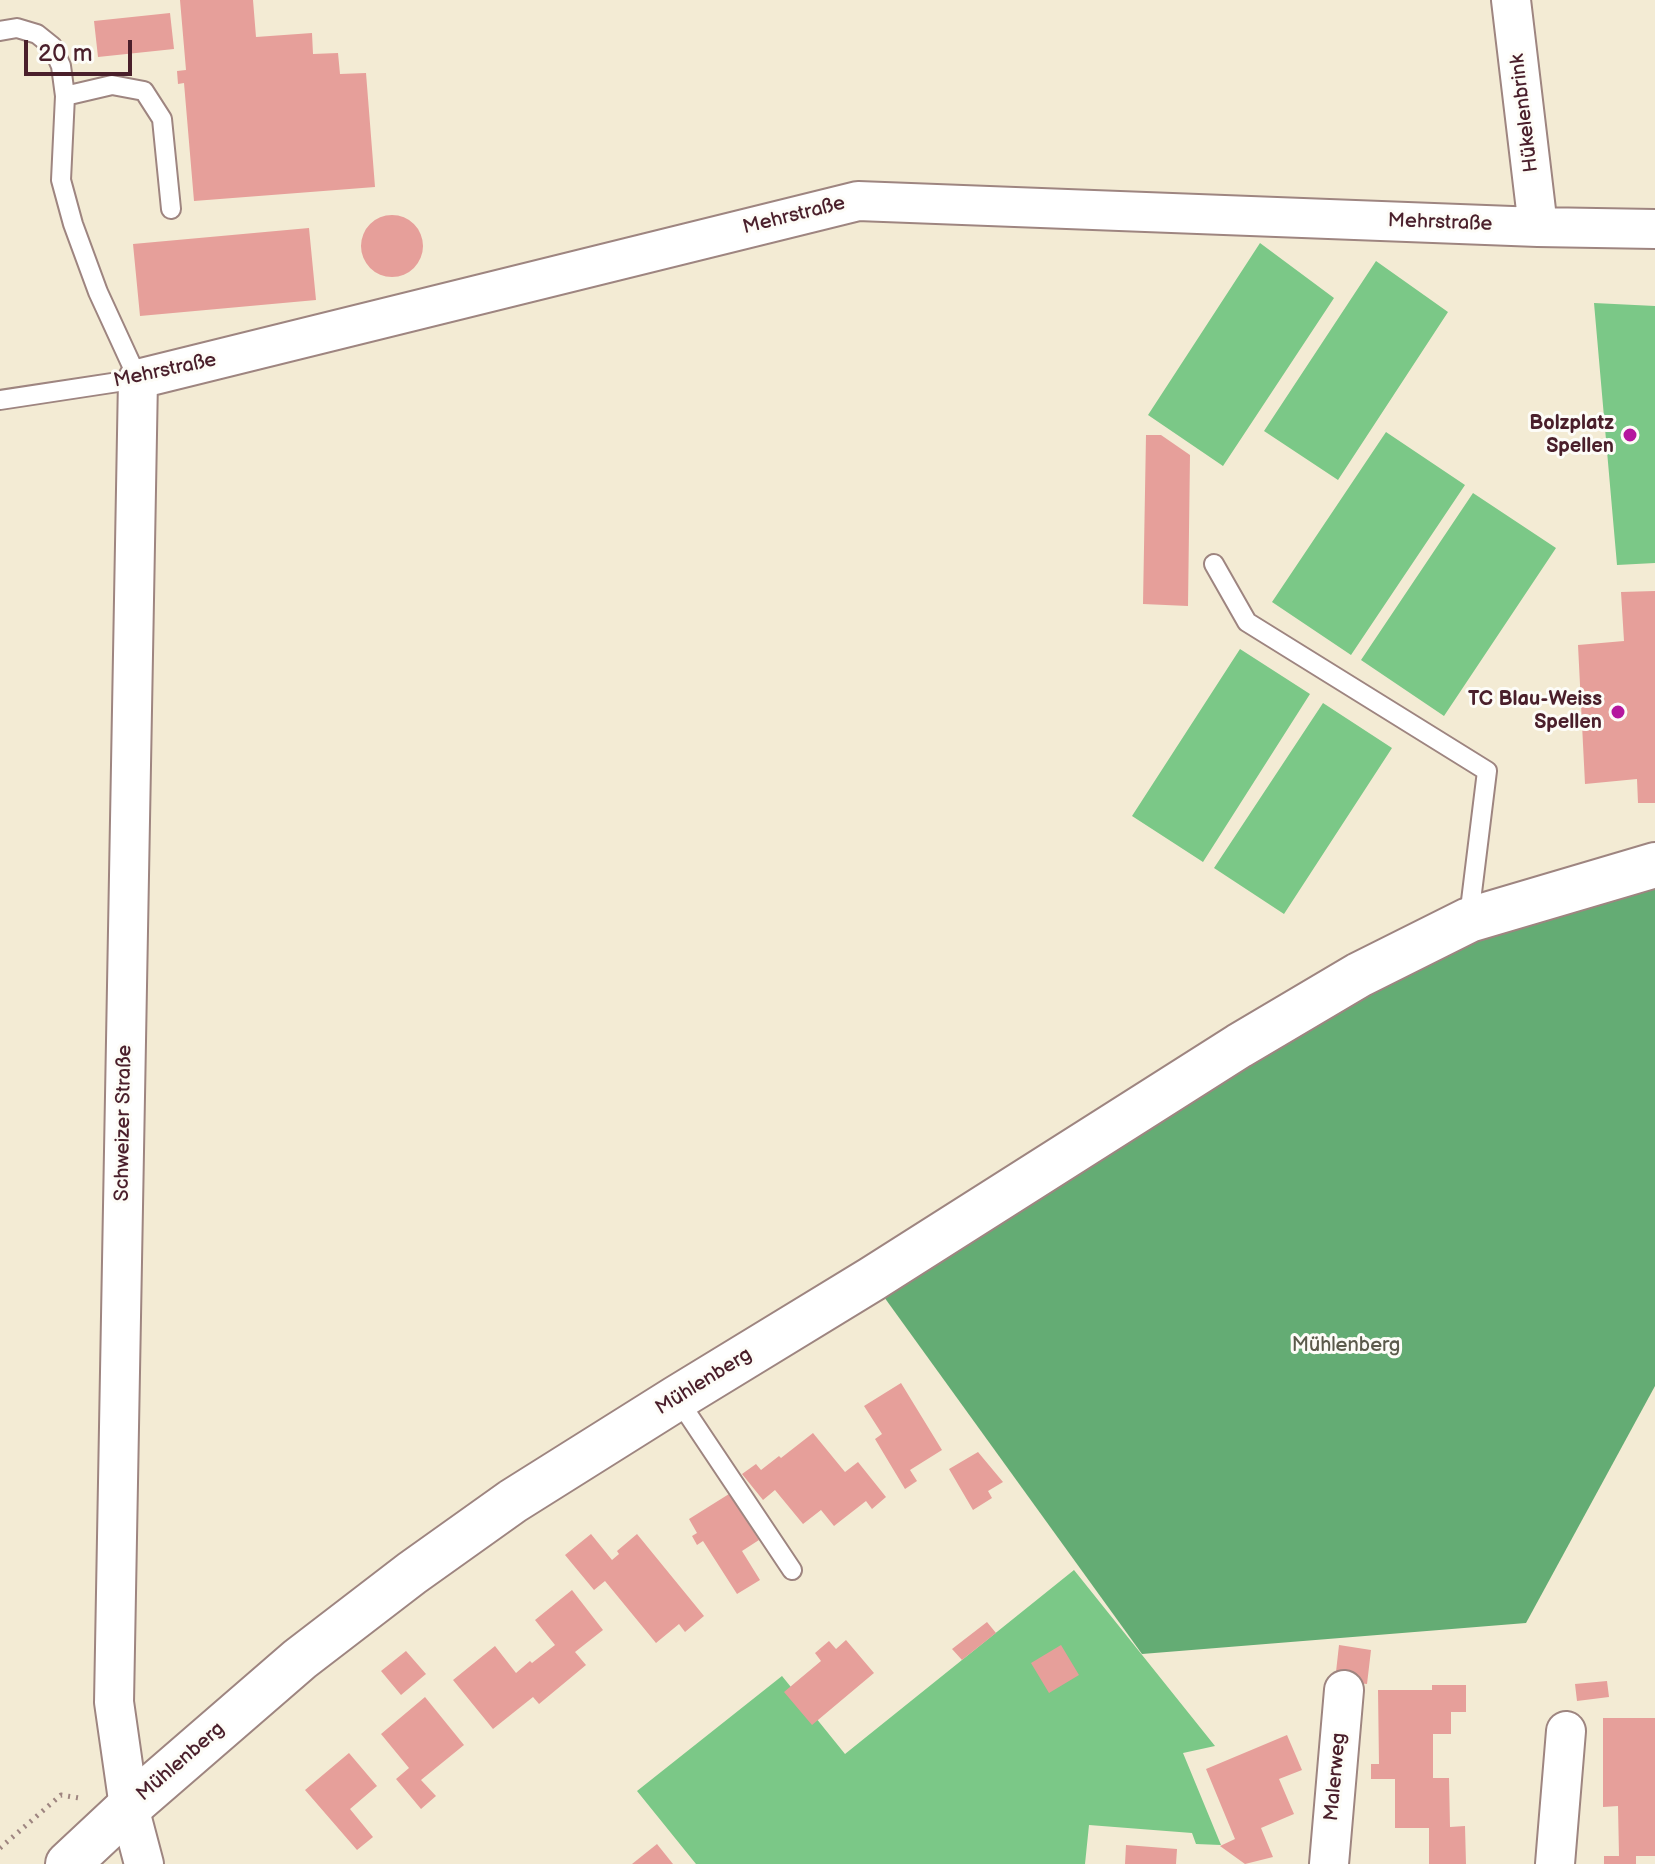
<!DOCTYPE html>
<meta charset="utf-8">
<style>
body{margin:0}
#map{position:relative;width:1655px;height:1864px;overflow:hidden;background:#f3ebd4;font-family:"Balsamiq Sans",sans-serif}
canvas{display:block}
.scale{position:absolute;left:24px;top:40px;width:108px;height:36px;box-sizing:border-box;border:4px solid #4a1f2b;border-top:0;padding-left:10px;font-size:24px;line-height:28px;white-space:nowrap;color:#4a1f2b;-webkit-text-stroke:6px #fdfcf7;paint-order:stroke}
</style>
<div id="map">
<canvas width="1655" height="1864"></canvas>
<div class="scale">20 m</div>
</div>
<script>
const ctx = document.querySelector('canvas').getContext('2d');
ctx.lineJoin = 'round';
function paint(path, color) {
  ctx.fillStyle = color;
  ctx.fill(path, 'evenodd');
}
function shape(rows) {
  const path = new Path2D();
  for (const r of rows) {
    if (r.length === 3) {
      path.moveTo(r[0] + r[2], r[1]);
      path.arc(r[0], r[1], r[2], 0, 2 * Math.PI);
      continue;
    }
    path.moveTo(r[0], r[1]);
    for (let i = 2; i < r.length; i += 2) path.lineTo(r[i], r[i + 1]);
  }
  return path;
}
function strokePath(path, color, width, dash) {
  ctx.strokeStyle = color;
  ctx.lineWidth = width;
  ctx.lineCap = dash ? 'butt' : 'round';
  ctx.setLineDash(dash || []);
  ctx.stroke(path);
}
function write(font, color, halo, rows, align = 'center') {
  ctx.font = font + ' "Balsamiq Sans",sans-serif';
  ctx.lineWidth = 6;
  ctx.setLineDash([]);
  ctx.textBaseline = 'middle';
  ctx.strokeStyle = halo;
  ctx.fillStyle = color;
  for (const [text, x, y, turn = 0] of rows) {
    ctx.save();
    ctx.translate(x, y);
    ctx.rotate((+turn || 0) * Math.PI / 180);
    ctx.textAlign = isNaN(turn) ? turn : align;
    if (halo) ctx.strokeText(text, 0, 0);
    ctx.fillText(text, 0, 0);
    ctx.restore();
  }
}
paint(shape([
 [1260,243,1334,298,1223,466,1148,415],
 [1376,261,1448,312,1338,480,1264,431],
 [1594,303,1655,306,1655,563,1617,565],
 [1386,432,1465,485,1351,655,1272,602],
 [1473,493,1556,548,1444,716,1361,660],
 [1240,649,1310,694,1203,862,1132,816],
 [1323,703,1392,748,1284,914,1214,868],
 [1074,1570,1215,1746,1183,1753,1221,1845,1196,1844,1192,1833,1089,1825,1085,1864,696,1864,637,1791,782,1676,845,1754]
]), '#7bc887');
paint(shape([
 [1655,881,1655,1386,1526,1623,1142,1654,879,1290,954,1242,1424,960,1480,937]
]), '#64ac74');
paint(shape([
 [180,0,253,0,256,37,312,33,313,54,338,53,340,74,366,73,375,187,194,201,184,83,178,84,177,71,186,70],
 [170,13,174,49,98,57,94,21],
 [392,246,31],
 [309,228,316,300,140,316,133,244],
 [1146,435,1161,435,1190,455,1188,606,1143,604],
 [1655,591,1655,803,1638,803,1637,779,1585,784,1578,645,1624,641,1621,592],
 [901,1383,942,1450,910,1470,917,1481,905,1489,875,1439,882,1434,864,1406],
 [813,1433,845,1472,858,1462,886,1497,872,1509,866,1501,834,1526,821,1510,803,1524,775,1490,763,1500,742,1474,756,1464,761,1470,779,1456,781,1458],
 [978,1452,1003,1482,988,1491,992,1498,973,1510,949,1469],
 [729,1494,759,1540,742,1551,760,1580,737,1594,703,1541,697,1545,692,1536,697,1533,689,1519],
 [591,1534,612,1560,619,1554,617,1551,637,1534,704,1616,685,1632,679,1624,656,1643,605,1581,594,1590,565,1555],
 [572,1590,603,1630,575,1652,586,1665,539,1704,533,1697,493,1729,453,1680,495,1646,516,1673,530,1661,532,1663,555,1645,535,1620],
 [987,1622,996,1633,962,1660,952,1649],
 [846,1640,874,1673,812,1725,784,1692,821,1661,815,1653,829,1641,836,1649],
 [1061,1645,1079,1675,1049,1693,1031,1663],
 [1339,1645,1371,1650,1367,1684,1335,1681],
 [406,1651,426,1674,401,1695,381,1671],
 [1607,1681,1609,1697,1577,1701,1575,1684],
 [1432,1685,1466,1685,1466,1712,1451,1712,1451,1734,1433,1734,1433,1778,1449,1778,1450,1827,1465,1826,1466,1864,1429,1864,1429,1828,1395,1828,1395,1779,1371,1779,1371,1764,1379,1764,1378,1690,1432,1690],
 [425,1697,464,1745,421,1780,436,1796,421,1809,396,1779,409,1768,381,1734],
 [1603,1718,1655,1718,1655,1856,1636,1856,1636,1864,1604,1864,1604,1856,1619,1856,1618,1806,1603,1807],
 [1287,1735,1302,1770,1279,1779,1294,1814,1261,1828,1273,1857,1245,1864,1220,1846,1235,1839,1206,1769],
 [349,1753,377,1786,350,1809,373,1837,357,1850,305,1790],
 [657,1844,673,1864,632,1864],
 [1126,1845,1177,1849,1176,1864,1125,1864]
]), '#e69f9a');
const service = shape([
 [0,31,17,28,37,34,52,46,61,66,65,96],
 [0,400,138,379,98,292,73,224,61,180,65,96,112,85,144,91,162,119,171,209],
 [1214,564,1247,622,1487,771,1469,917],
 [677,1398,792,1570]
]);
const minor = shape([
 [1511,0,1538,227],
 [144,1864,129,1807,114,1702,138,379,858,201,1538,227,1655,229],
 [1329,1864,1344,1690],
 [1555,1864,1566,1731]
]);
const tertiary = shape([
 [68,1864,129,1807,300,1659,412,1573,513,1501,677,1398,872,1279,1239,1046,1359,975,1469,920,1655,865]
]);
strokePath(service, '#9e8580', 22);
strokePath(minor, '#9e8580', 42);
strokePath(tertiary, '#9e8580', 48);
strokePath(shape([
 [0,1848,61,1795,79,1798]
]), '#9e8580', 5, [2, 6]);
strokePath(service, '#fff', 18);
strokePath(minor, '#fff', 38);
strokePath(tertiary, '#fff', 44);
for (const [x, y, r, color] of [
 [1630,435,8,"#b5179e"],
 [1618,712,8,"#b5179e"]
]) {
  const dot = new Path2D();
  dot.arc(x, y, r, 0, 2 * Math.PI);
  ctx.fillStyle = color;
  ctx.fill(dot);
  strokePath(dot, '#fdfcf7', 3);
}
write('20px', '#4a1f2b', '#fdfcf7', [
 ["Hükelenbrink",1525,113,-97],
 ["Mehrstraße",794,216,-14],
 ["Mehrstraße",1440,223,2],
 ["Mehrstraße",165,371,-12],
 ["Schweizer Straße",124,1123,-89],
 ["Mühlenberg",704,1382,-32],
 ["Mühlenberg",181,1762,-41],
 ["Malerweg",1336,1777,-85]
]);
write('bold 20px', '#4a1f2b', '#fdfcf7', [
 ["Bolzplatz",1614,424],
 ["Spellen",1614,447],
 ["TC Blau-Weiss",1602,700],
 ["Spellen",1602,723]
], 'right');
write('20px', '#5b5a4b', '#fdfcf7', [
 ["Mühlenberg",1346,1346]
]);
</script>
